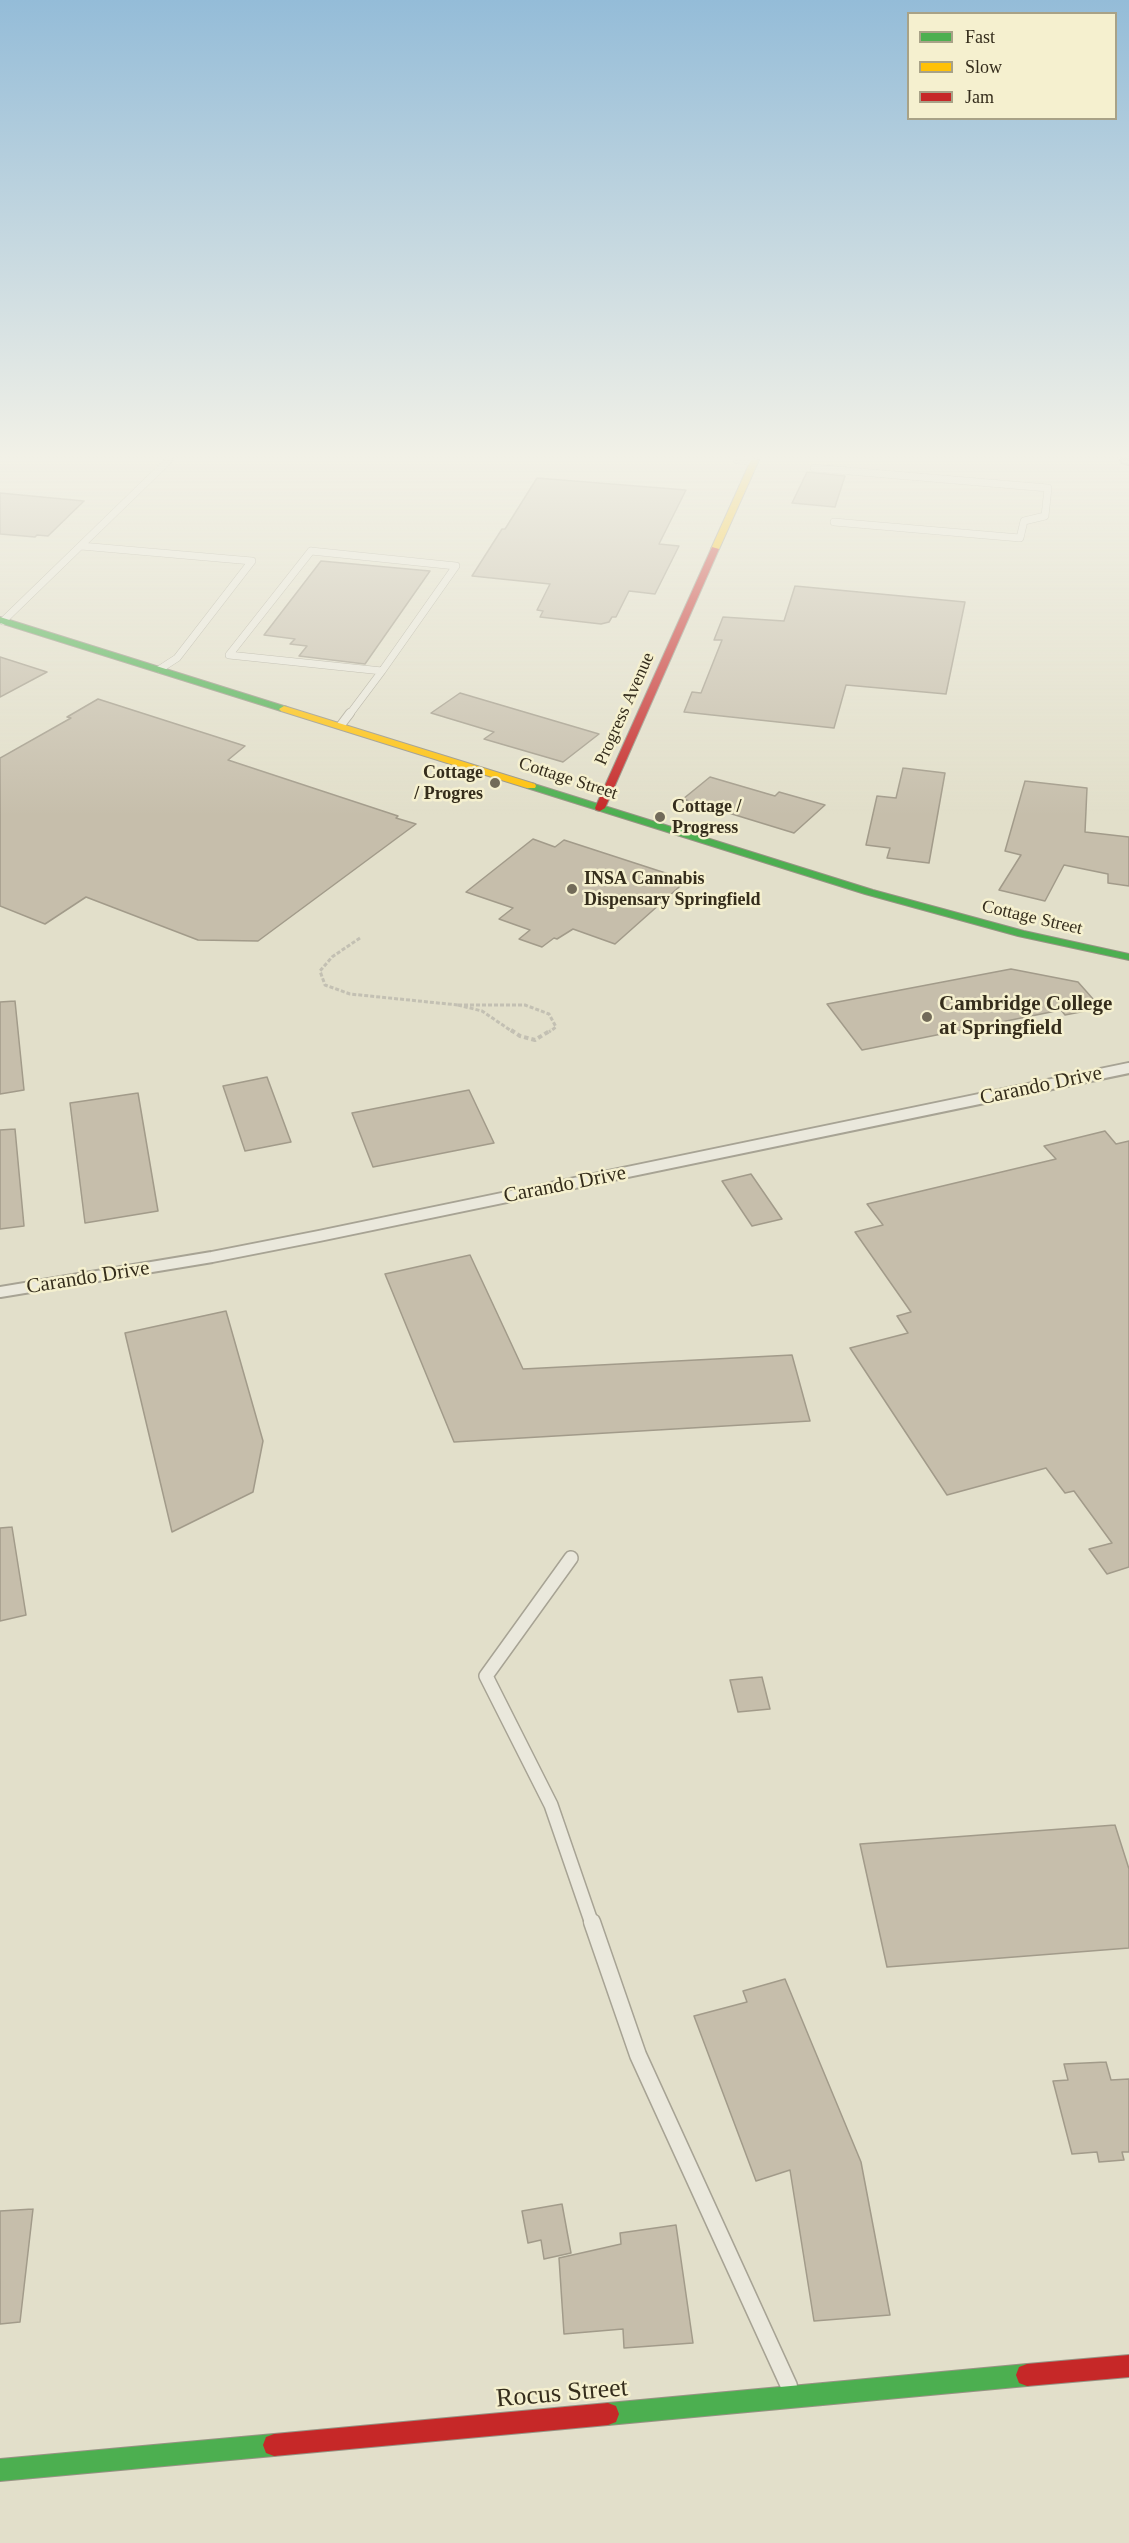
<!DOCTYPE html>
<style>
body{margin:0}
#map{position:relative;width:1129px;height:2543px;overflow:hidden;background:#e2dfca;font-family:"Times New Roman",serif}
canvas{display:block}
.legend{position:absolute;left:907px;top:12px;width:210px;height:108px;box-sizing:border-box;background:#f5f0cf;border:2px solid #a8a287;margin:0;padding:8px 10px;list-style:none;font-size:18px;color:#352d1c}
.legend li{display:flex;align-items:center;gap:12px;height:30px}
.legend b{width:30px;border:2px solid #a8a287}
</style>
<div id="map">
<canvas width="1129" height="2543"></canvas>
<ul class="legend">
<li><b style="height:8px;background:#4caf50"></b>Fast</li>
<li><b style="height:8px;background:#ffc107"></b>Slow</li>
<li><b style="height:8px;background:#c62828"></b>Jam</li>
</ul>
</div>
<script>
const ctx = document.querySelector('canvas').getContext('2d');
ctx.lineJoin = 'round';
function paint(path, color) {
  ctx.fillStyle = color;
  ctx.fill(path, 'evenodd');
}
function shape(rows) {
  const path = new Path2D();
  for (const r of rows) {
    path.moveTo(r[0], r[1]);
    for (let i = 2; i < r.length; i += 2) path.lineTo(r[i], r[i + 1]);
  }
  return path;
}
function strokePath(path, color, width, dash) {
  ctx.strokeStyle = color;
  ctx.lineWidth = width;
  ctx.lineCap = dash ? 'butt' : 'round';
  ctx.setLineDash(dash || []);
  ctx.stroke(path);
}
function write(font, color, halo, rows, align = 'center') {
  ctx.font = font + ' "Times New Roman",serif';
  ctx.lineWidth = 5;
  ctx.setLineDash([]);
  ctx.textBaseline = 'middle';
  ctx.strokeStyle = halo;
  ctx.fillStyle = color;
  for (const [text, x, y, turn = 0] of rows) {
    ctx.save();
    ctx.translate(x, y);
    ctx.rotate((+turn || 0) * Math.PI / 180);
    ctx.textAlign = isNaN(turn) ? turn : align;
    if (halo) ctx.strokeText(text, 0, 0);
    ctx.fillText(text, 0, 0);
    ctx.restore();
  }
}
const building = shape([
 [807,472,845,476,835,507,792,503,807,472],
 [537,478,686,490,659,544,679,546,655,594,629,591,616,617,612,617,609,622,601,624,540,617,543,611,537,610,550,584,472,576,502,529,505,529,537,478],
 [0,493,84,501,48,536,37,535,35,537,0,534,0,493],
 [321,561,430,571,365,664,299,656,307,646,290,644,295,639,264,635,321,561],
 [795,586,965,602,946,694,846,685,834,728,684,712,692,692,701,693,722,640,714,640,723,617,784,621,795,586],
 [0,657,47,672,0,697,0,657],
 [460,693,599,734,563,762,484,739,494,732,431,713,460,693],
 [98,699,245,746,228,760,398,816,396,818,416,824,258,941,198,940,86,897,45,924,0,906,0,758,71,718,67,717,98,699],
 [903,768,945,773,929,863,887,858,890,848,866,845,877,796,896,798,903,768],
 [710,777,775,796,779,792,825,805,794,833,683,799,710,777],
 [1025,781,1087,788,1085,832,1129,837,1129,886,1108,883,1108,874,1064,865,1045,901,999,890,1021,855,1005,851,1025,781],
 [533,839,555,847,564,840,687,880,615,944,573,929,557,939,554,938,542,947,519,939,530,930,499,919,513,908,466,892,533,839],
 [1011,969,1078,982,1101,1008,1065,1015,1061,1010,862,1050,827,1004,1011,969],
 [15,1001,24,1090,0,1094,0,1002,15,1001],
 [267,1077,291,1142,245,1151,223,1086,267,1077],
 [469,1090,494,1143,373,1167,352,1113,469,1090],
 [138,1093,158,1211,85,1223,70,1103,138,1093],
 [15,1129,24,1226,0,1229,0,1130,15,1129],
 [1105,1131,1116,1144,1129,1141,1129,1567,1107,1574,1089,1549,1112,1543,1074,1491,1065,1493,1046,1468,947,1495,850,1348,908,1333,897,1316,911,1312,855,1232,883,1225,867,1204,1056,1159,1044,1146,1105,1131],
 [751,1174,782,1219,752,1226,722,1181,751,1174],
 [470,1255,523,1369,792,1355,810,1421,454,1442,385,1274,470,1255],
 [226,1311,263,1441,253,1492,172,1532,125,1333,226,1311],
 [12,1527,26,1615,0,1621,0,1528,12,1527],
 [762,1677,770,1709,738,1712,730,1680,762,1677],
 [1115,1825,1129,1869,1129,1948,887,1967,860,1844,1115,1825],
 [785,1979,861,2162,890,2315,814,2321,790,2170,756,2181,694,2016,747,2002,743,1991,785,1979],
 [1106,2062,1111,2080,1129,2079,1129,2152,1122,2152,1124,2160,1099,2162,1097,2152,1072,2154,1053,2081,1068,2080,1064,2064,1106,2062],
 [562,2204,571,2253,544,2259,541,2240,528,2243,522,2211,562,2204],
 [33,2209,20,2322,0,2324,0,2211,33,2209],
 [676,2225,693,2343,624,2348,623,2329,564,2334,559,2258,621,2244,620,2233,676,2225]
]);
paint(building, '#c6beab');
strokePath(building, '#a29b8a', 1.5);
const laneFar4 = shape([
 [737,460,754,462],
 [814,468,1048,488,1045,516,1024,521,1020,538,834,522],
 [81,546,252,561,177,658,160,669],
 [311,551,456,566,382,671,229,655,311,551],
 [3,621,169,460],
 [349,715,382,671]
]);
const laneFar3 = shape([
 [341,725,350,713]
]);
const laneFar2 = shape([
 [0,1292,212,1257,319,1236,1129,1068]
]);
const laneFar1 = shape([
 [571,1558,486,1676,551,1805,592,1924]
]);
const lane = shape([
 [592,1922,638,2055,789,2386]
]);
const street = shape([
 [1121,460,1129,460,1129,464,1123,463,1121,460]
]);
const fast = shape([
 [0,617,287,707,289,709,281,711,0,623,0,617],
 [531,783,873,890,1024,931,1129,954,1129,960,1018,936,865,894,527,788,526,786,531,783],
 [1027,2364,1035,2367,1038,2375,1035,2383,1027,2386,608,2425,600,2422,597,2414,600,2406,608,2403,1027,2364],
 [274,2434,282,2437,285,2445,282,2453,274,2456,0,2481,0,2459,274,2434]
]);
const slow = shape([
 [751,460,759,460,719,549,712,551,711,549,751,460],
 [284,706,535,784,536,786,535,788,527,788,281,711,279,709,284,706]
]);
const jam = shape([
 [712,547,719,549,605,808,600,811,596,810,595,808,712,547],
 [1129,2355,1129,2377,1027,2386,1019,2383,1016,2375,1019,2367,1027,2364,1129,2355],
 [608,2403,616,2406,619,2414,616,2422,608,2425,274,2456,266,2453,263,2445,266,2437,274,2434,608,2403]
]);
strokePath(laneFar4, '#a7a394', 8);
strokePath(laneFar3, '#a7a394', 10);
strokePath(laneFar2, '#a7a394', 14);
strokePath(laneFar1, '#a7a394', 16);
strokePath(lane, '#a7a394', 19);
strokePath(street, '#a7a394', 4);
strokePath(fast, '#979384', 2);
strokePath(slow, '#979384', 2);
strokePath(jam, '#979384', 2);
strokePath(shape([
 [360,938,332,957,320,971,325,985,350,994,458,1005],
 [458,1005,525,1005,549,1014,556,1027,549,1032],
 [458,1005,482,1011,513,1032]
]), '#c3c0b3', 3, [4, 2]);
strokePath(shape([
 [511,1030,520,1036,535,1040,551,1030]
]), '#c3c0b3', 4, [4.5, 3]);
strokePath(laneFar4, '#eae8dc', 7);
strokePath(laneFar3, '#eae8dc', 8);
strokePath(laneFar2, '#eae8dc', 10);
strokePath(laneFar1, '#eae8dc', 13);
strokePath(lane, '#eae8dc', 16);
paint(street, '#eae8dc');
paint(fast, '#4caf50');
paint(slow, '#ffc107');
paint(jam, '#c62828');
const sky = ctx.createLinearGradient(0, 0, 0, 816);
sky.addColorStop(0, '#94bcd8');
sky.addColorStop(0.56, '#f2f1e7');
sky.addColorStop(1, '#f2f1e700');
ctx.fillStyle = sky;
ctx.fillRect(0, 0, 1129, 816);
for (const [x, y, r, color] of [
 [495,783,6,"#726b59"],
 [660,817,6,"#726b59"],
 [572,889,6,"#726b59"],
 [927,1017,6,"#726b59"]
]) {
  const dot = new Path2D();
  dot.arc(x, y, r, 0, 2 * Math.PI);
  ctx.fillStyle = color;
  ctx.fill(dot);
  strokePath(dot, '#f5f0cf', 2);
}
write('18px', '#352d1c', '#f5f0cf', [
 ["Progress Avenue",625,709,-66],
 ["Cottage Street",568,779,18],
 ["Cottage Street",1032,918,13]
]);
write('bold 18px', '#352d1c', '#f5f0cf', [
 ["Cottage",483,773,"right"],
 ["/ Progres",483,794,"right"],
 ["Cottage /",672,807],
 ["Progress",672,828],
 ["INSA Cannabis",584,879],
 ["Dispensary Springfield",584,900]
], 'left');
write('bold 21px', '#352d1c', '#f5f0cf', [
 ["Cambridge College",939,1005],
 ["at Springfield",939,1029]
], 'left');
write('21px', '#352d1c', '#f5f0cf', [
 ["Carando Drive",1041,1086,-12],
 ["Carando Drive",565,1185,-11],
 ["Carando Drive",88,1278,-9]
]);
write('26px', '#352d1c', '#f5f0cf', [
 ["Rocus Street",562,2394,-5]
]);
</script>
